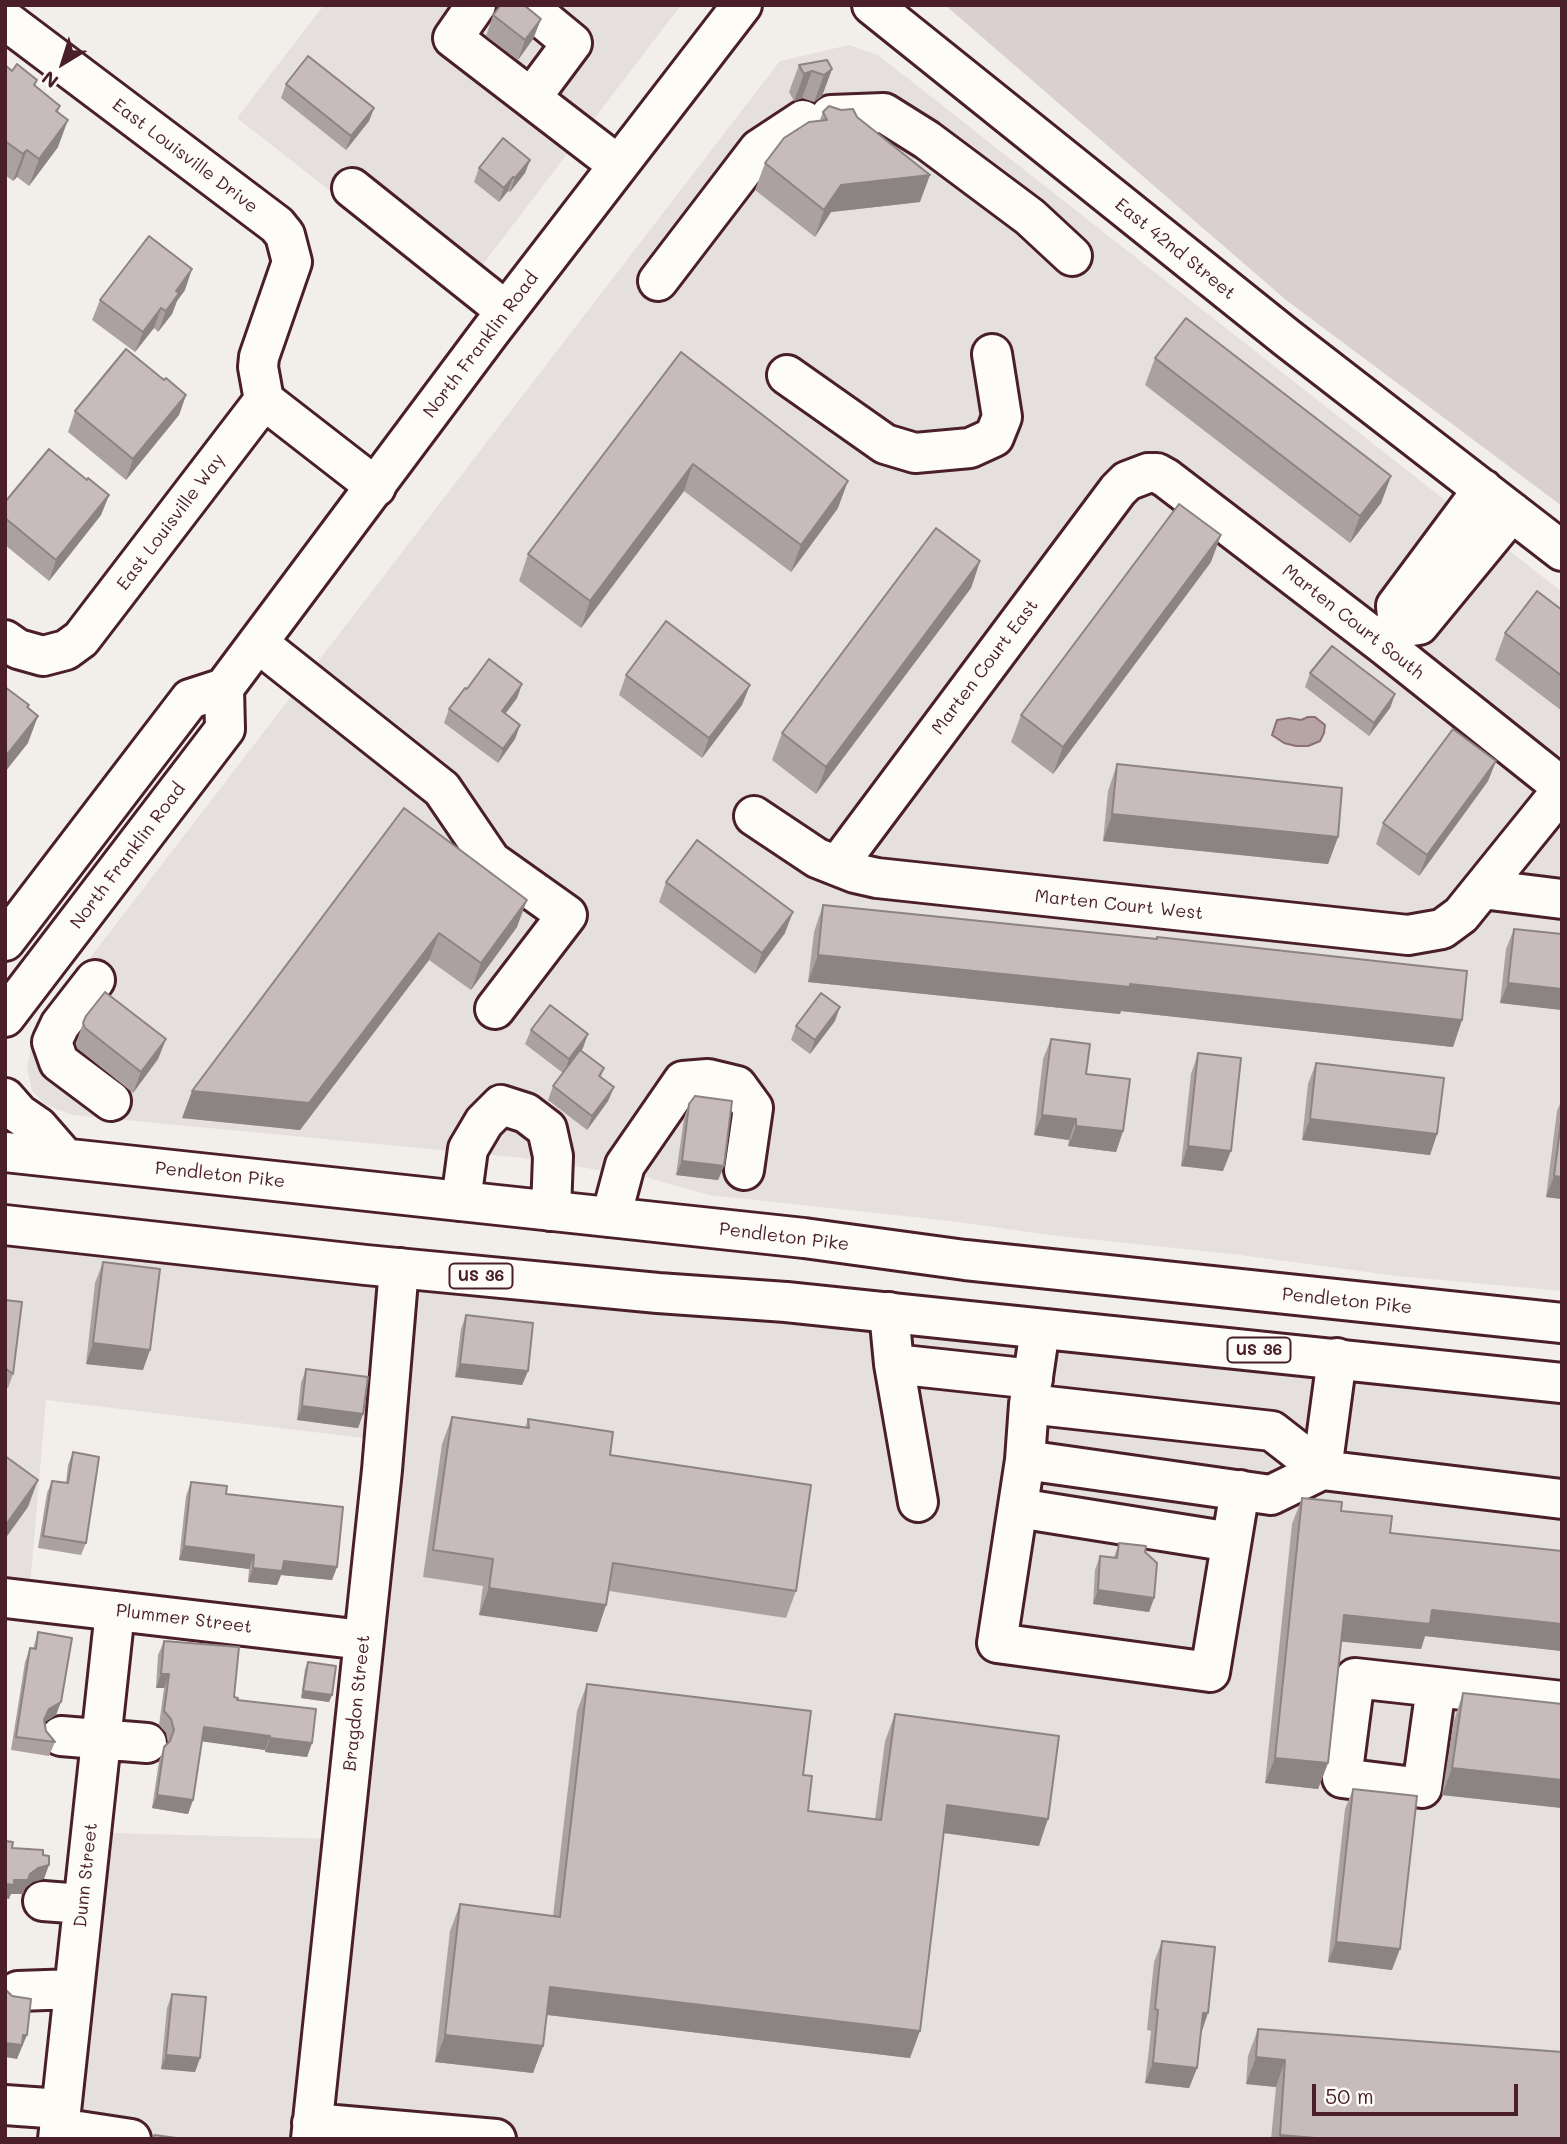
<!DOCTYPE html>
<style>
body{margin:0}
#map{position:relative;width:1567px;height:2144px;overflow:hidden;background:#f2efeb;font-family:Mali,sans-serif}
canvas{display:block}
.frame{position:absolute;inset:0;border:7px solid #4a1f2b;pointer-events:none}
.north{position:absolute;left:28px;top:28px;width:70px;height:70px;-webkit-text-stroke:5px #fdfcf7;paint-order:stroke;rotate:218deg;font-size:19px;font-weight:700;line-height:28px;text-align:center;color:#4a1f2b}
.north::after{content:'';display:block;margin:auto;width:24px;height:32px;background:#4a1f2b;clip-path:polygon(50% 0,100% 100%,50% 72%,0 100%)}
.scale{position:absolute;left:1312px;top:2084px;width:206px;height:32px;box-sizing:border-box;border:4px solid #4a1f2b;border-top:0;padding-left:9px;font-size:21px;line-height:24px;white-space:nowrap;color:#4a1f2b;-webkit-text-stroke:5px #fdfcf7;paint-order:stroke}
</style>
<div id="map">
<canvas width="1567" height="2144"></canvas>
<div class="frame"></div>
<div class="north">N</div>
<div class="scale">50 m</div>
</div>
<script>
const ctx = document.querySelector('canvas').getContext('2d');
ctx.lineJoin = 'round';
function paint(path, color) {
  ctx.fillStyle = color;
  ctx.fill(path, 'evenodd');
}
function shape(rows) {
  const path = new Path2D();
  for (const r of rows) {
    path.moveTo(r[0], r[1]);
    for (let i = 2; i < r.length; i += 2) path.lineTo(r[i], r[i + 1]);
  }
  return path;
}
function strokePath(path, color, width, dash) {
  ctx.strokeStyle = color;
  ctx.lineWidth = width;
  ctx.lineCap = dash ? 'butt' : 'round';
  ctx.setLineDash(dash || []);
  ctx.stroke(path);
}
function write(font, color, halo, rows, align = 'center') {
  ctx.font = font + ' Mali,sans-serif';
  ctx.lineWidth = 5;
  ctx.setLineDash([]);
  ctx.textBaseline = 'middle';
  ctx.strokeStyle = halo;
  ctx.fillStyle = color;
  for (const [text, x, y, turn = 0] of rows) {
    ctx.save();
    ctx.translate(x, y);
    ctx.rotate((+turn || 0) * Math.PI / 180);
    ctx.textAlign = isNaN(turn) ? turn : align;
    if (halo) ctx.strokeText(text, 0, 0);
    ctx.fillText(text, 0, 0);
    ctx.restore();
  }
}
paint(shape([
 [324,5,681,5,461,293,237,118],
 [849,45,878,55,1562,592,1562,1291,1397,1276,1233,1254,1058,1236,950,1221,709,1195,645,1177,514,1157,72,1115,46,1105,32,1091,27,1068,33,1037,53,1006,780,61],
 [5,1242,1562,1401,1562,2139,78,2139,113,1833,334,1839,372,1439,46,1400,30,1587,12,1620,5,1619]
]), '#e5dfdd');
paint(shape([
 [945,5,1562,5,1562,506,1286,300]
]), '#d9d0cf');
const water = shape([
 [1308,717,1315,717,1325,725,1324,733,1320,741,1308,746,1296,746,1284,743,1272,735,1277,720,1289,718,1301,720,1308,717]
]);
paint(water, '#b7a5a6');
strokePath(water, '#8b6f75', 2);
const minor = shape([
 [476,5,453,38,618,165],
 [526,5,572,43,531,98],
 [872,5,1287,338,1562,551],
 [5,20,277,225,285,235,292,262,259,357,258,367,264,400,81,639,66,650,43,656,18,649,5,640],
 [831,115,884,113,927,140,1030,217,1072,256],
 [352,188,506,311],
 [658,281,759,149,803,120],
 [787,375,885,444,915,453,970,448,994,437,1002,417,992,354],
 [264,400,376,487],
 [1398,628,1396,606,1483,489],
 [258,643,442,789,491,861,567,915,495,1009],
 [1384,645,1398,628,1419,625,1512,512],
 [754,816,817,858,855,873,877,878,1408,935,1442,929,1461,915,1562,790],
 [837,866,1118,490,1127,481,1148,473,1157,473,1166,478,1384,645,1562,787],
 [1482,889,1562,899],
 [95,980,60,1025,52,1042,59,1062,111,1101],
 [461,1201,468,1149,484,1122,501,1105,526,1113,547,1129,553,1156,551,1211],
 [611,1217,625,1165,683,1081,708,1079,737,1086,753,1108,744,1170],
 [889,1312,894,1364,918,1502],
 [1337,1358,1322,1470,1562,1499],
 [894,1364,1033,1379],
 [1029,1404,1025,1460,997,1643,1210,1672,1240,1490],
 [1025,1460,1271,1495,1322,1470,1272,1431,1029,1404,1040,1329],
 [1018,1508,1231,1542],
 [5,1598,363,1640],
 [1436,1687,1422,1788,1342,1778,1355,1678,1562,1701],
 [61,1736,147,1743],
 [43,1901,83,1904],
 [18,1991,74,1989],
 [5,2105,61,2109],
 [312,2123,496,2139],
 [59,2128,131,2139],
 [58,2139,115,1611],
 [311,2139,382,1470,399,1268]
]);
const major = shape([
 [5,941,190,699,224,688,490,332,742,5],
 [5,1017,225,729,224,688],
 [5,1098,19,1114,38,1127,65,1158],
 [5,1152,804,1238,965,1260,1562,1323],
 [5,1225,366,1265,658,1293,786,1302,1562,1383]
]);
strokePath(minor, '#4a1f2b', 44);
strokePath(major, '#4a1f2b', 44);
strokePath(minor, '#fdfcf7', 38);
strokePath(major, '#fdfcf7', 38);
paint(shape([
 [493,15,541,19,533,39,518,60,486,36],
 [5,65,12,71,37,80,35,86,60,106,58,113,58,147,29,186,17,177,13,181,5,175],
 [799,65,832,69,822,96,814,102,802,98,794,101,789,92],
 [286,84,374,108,369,121,346,150,281,98],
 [823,112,857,117,920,202,831,212,815,237,755,190,765,163,820,120],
 [530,160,525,173,510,192,508,191,499,202,474,182,479,168],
 [185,290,177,301,172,314,158,332,154,328,135,352,92,320,100,300],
 [681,352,838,508,791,572,684,491,581,628,519,581,528,554],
 [1155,358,1391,476,1381,503,1350,543,1145,385],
 [164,380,186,395,179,415,126,480,68,432,75,411],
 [87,480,109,495,101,515,49,581,5,545,5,502],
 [980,561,971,588,816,794,772,760,782,733],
 [1211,562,1053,774,1011,742,1021,715],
 [1562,610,1562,711,1495,660,1505,633],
 [1310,673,1395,694,1390,708,1369,736,1305,687],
 [626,675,742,705,702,758,619,695],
 [522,684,517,698,505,714,520,725,515,739,498,763,444,723,449,709,467,689],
 [1496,761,1488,781,1419,876,1376,844,1383,823],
 [1117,764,1338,837,1328,864,1103,841,1108,791],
 [404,808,517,927,471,990,429,960,300,1130,182,1118],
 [666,882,785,933,755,974,659,902],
 [823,905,1462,1020,1453,1047,1121,1011,1120,1014,808,982,814,932],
 [1514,929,1562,934,1562,1010,1500,1003,1506,949],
 [835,1021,810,1054,791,1040,796,1026],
 [83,1023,166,1039,158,1059,133,1093,77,1048,76,1043],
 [531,1030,583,1048,581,1051,604,1068,601,1077,614,1087,608,1101,587,1130,548,1100,553,1086,563,1073,525,1044],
 [1051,1039,1086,1074,1123,1131,1116,1152,1068,1146,1069,1140,1034,1135,1043,1059],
 [1198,1053,1223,1171,1181,1166,1191,1074],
 [1316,1063,1437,1134,1430,1155,1302,1140,1308,1084],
 [1562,1099,1562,1199,1546,1197,1557,1111],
 [689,1104,724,1166,718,1180,676,1175,684,1118],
 [103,1262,143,1370,86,1364,95,1283],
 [5,1300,13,1374,8,1388,5,1386],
 [466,1315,528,1371,522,1385,455,1377,461,1329],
 [306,1369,363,1414,358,1428,297,1420,301,1383],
 [452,1417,525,1428,528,1419,610,1455,796,1591,786,1618,609,1591,606,1605,597,1632,479,1615,483,1586,423,1577,442,1444],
 [73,1452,86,1543,81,1555,38,1548,47,1493,52,1481,66,1483,68,1465],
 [191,1482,226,1494,337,1567,332,1580,281,1575,277,1585,248,1582,249,1569,179,1560,186,1496],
 [1302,1498,1341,1511,1390,1533,1562,1551,1562,1651,1425,1636,1421,1649,1341,1641,1328,1763,1318,1789,1265,1783,1292,1524],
 [1119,1543,1145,1552,1154,1598,1149,1612,1093,1604,1095,1570,1100,1556,1114,1557],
 [38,1632,56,1715,45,1722,46,1731,55,1742,49,1756,11,1750,25,1662,30,1648,33,1649],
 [164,1641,237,1700,312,1743,307,1757,265,1752,265,1750,202,1741,193,1800,188,1814,152,1808,159,1761,164,1747,168,1743,166,1733,159,1725,164,1688,156,1688,158,1655],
 [308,1662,332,1695,329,1702,301,1698,305,1669],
 [587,1684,803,1775,808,1811,875,1819,885,1741,895,1714,1039,1846,943,1833,910,2058,547,2015,543,2046,533,2073,435,2062,450,1931,460,1904,553,1916,577,1711],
 [1463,1693,1562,1704,1562,1808,1442,1795,1454,1720],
 [1353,1789,1392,1970,1328,1962,1345,1809],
 [1162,1941,1197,2068,1189,2088,1145,2083,1151,2031,1147,2030,1154,1962],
 [172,1994,200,2058,195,2072,161,2069,167,2008],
 [1258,2029,1562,2139,1271,2139,1276,2087,1246,2084,1248,2056]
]), '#aca1a1');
paint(shape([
 [541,19,533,39,518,60,525,40],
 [832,69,822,96,814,102,824,75],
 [812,71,802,98,794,101,804,74],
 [374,108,369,121,346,150,351,136],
 [68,120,58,147,29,186,39,159],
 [27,150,17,177,13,181,23,154],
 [530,160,525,173,510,192,515,178],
 [930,175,920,202,831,212,815,237,824,210,841,185],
 [513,177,508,191,499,202,504,188],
 [192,269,185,290,177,301,172,314,158,332,166,311,176,291],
 [161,308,154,328,135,352,143,332],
 [186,395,179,415,126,480,133,459],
 [693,464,684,491,581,628,590,601],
 [1391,476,1381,503,1350,543,1360,516],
 [848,481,838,508,791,572,801,545],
 [109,495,101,515,49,581,56,560],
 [1221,535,1211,562,1053,774,1063,747],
 [980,561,971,588,816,794,826,767],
 [522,684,517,698,497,725,502,711],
 [750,685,742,705,702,758,709,738],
 [1395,694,1390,708,1369,736,1374,723],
 [38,716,28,743,5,772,5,757],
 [520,725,515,739,498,763,503,749],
 [1496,761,1488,781,1419,876,1427,855],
 [1112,814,1338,837,1328,864,1103,841],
 [527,900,517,927,471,990,481,963],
 [793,912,785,933,755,974,762,953],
 [439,933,429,960,300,1130,182,1118,192,1091],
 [818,955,1130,984,1462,1020,1453,1047,1121,1011,1120,1014,808,982],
 [1508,983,1562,989,1562,1010,1500,1003],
 [840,1007,835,1021,810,1054,815,1040],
 [588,1034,583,1048,564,1073,569,1059],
 [166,1039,158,1059,133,1093,141,1072],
 [614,1087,608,1101,587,1130,592,1116],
 [1042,1115,1076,1119,1069,1140,1034,1135],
 [1310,1119,1437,1134,1430,1155,1302,1140],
 [1076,1126,1123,1131,1116,1152,1068,1146],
 [1188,1146,1231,1151,1223,1171,1181,1166],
 [682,1161,724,1166,718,1180,676,1175],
 [1554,1176,1562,1177,1562,1199,1546,1197],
 [93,1343,150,1350,143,1370,86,1364],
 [460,1364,528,1371,522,1385,455,1377],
 [302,1406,363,1414,358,1428,297,1420],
 [38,1480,28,1507,5,1539,5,1526],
 [184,1546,254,1555,249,1569,179,1560],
 [284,1561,337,1567,332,1580,281,1575,277,1585,248,1582,253,1568],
 [489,1588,606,1605,597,1632,479,1615],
 [1098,1590,1154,1598,1149,1612,1093,1604],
 [1432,1610,1562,1624,1562,1651,1425,1636,1421,1649,1334,1641,1344,1615],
 [161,1674,169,1674,164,1688,156,1688],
 [303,1691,332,1695,329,1702,301,1698],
 [61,1702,56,1715,43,1723,49,1709],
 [204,1727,270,1736,265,1750,199,1741],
 [270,1738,312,1743,307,1757,265,1752],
 [1275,1758,1328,1763,1318,1789,1265,1783],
 [1452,1768,1562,1780,1562,1808,1442,1795],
 [157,1795,193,1800,188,1814,152,1808],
 [947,1805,1048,1819,1039,1846,937,1832],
 [49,1865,44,1879,33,1882,25,1888,23,1894,11,1894,9,1899,5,1898,5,1884,14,1880,30,1874,38,1868],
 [1336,1942,1400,1949,1392,1970,1328,1962],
 [550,1987,920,2031,910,2058,540,2014],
 [1203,2013,1208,2013,1201,2034],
 [23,2035,27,2035,17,2059,5,2057,5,2043],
 [445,2035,543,2046,533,2073,435,2062],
 [166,2055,200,2058,195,2072,161,2069],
 [1256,2057,1285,2060,1276,2087,1246,2084],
 [1153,2063,1197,2068,1189,2088,1145,2083],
 [1280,2135,1327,2139,1278,2139]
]), '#8c8383');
const building = shape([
 [501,5,524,5,541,19,525,40,493,15,501,5],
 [308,56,374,108,351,136,286,84,308,56],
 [827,60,832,69,824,75,812,71,804,74,799,65,827,60],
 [17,64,37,80,34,85,60,106,56,111,68,120,39,159,27,150,23,154,5,141,5,65,12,71,17,64],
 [829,106,841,110,853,109,857,117,930,175,841,185,824,210,765,163,784,138,809,122,827,120,823,112,829,106],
 [503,138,530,160,515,178,513,177,504,188,479,168,503,138],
 [149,236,192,269,176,291,179,293,166,311,161,308,143,332,100,300,149,236],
 [1186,318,1391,476,1360,516,1155,358,1186,318],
 [126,349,164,380,166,378,186,395,133,459,75,411,126,349],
 [681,352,848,481,801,545,693,464,590,601,528,554,681,352],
 [49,449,87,480,88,478,109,495,56,560,5,518,5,502,49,449],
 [1179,504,1221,535,1063,747,1021,715,1179,504],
 [936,528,980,561,826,767,782,733,936,528],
 [1537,591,1562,610,1562,676,1505,633,1537,591],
 [666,621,750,685,709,738,626,675,666,621],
 [1332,646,1395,694,1374,723,1310,673,1332,646],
 [489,659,522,684,502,711,520,725,503,749,449,709,465,688,467,689,489,659],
 [5,687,29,705,27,707,38,716,5,757,5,687],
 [1453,729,1496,761,1427,855,1383,823,1453,729],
 [1117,764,1342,788,1338,837,1112,814,1117,764],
 [404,808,527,900,481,963,439,933,309,1103,192,1091,404,808],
 [697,840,793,912,762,953,666,882,697,840],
 [823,905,1157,939,1157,937,1467,971,1462,1020,1130,984,1130,987,818,955,823,905],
 [1514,929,1562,934,1562,989,1508,983,1514,929],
 [105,992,166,1039,141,1072,85,1028,83,1023,86,1016,105,992],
 [821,993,840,1007,815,1040,796,1026,821,993],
 [550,1005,588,1034,569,1059,531,1030,550,1005],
 [1051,1039,1090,1044,1086,1074,1130,1079,1123,1131,1076,1126,1076,1119,1042,1115,1051,1039],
 [580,1050,604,1068,599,1076,614,1087,592,1116,553,1086,580,1050],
 [1198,1053,1241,1058,1231,1151,1188,1146,1198,1053],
 [1316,1063,1444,1078,1437,1134,1310,1119,1316,1063],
 [695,1096,732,1101,724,1166,682,1161,689,1104,695,1096],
 [1562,1114,1562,1177,1554,1176,1562,1114],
 [103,1262,160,1269,150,1350,93,1343,103,1262],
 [5,1300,22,1302,13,1374,5,1368,5,1300],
 [466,1315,533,1323,528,1371,460,1364,466,1315],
 [306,1369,368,1377,363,1414,302,1406,306,1369],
 [452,1417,529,1428,528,1419,613,1432,610,1455,811,1485,796,1591,613,1563,606,1605,489,1588,493,1559,433,1550,452,1417],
 [73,1452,99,1457,86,1543,43,1536,52,1481,68,1483,73,1452],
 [5,1456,38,1480,5,1526,5,1456],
 [191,1482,227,1486,226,1494,343,1507,337,1567,284,1561,282,1571,253,1568,254,1555,184,1546,191,1482],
 [1302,1498,1342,1502,1341,1511,1392,1516,1390,1533,1562,1551,1562,1624,1432,1610,1430,1624,1344,1615,1328,1763,1275,1758,1302,1498],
 [1119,1543,1146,1546,1145,1552,1157,1563,1154,1598,1098,1590,1100,1556,1117,1558,1119,1543],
 [38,1632,72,1638,61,1702,49,1709,44,1720,46,1731,55,1742,16,1737,30,1648,36,1649,38,1632],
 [164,1641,239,1647,234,1697,238,1698,237,1700,316,1709,312,1743,270,1738,270,1736,204,1727,193,1800,157,1795,164,1747,170,1741,174,1730,171,1719,164,1711,169,1674,161,1674,164,1641],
 [308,1662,336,1666,332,1695,303,1691,308,1662],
 [587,1684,811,1711,803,1775,812,1776,808,1811,881,1820,895,1714,1059,1736,1048,1819,947,1805,920,2031,550,1987,543,2046,445,2035,460,1904,560,1917,587,1684],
 [1463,1693,1562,1704,1562,1780,1452,1768,1463,1693],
 [1353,1789,1417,1796,1400,1949,1336,1942,1353,1789],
 [5,1841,13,1842,12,1848,43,1850,43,1855,49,1856,49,1865,38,1868,30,1874,28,1880,14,1880,14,1885,5,1884,5,1841],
 [1162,1941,1215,1947,1208,2013,1203,2013,1197,2068,1153,2063,1158,2010,1155,2009,1162,1941],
 [5,1989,12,1996,31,1999,27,2035,23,2035,22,2045,5,2043,5,1989],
 [172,1994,206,1997,200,2058,166,2055,172,1994],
 [1258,2029,1562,2052,1562,2139,1327,2139,1280,2135,1285,2060,1256,2057,1258,2029],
 [155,2135,183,2139,151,2139,155,2135]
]);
paint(building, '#c8bbbb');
strokePath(building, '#8c8383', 2);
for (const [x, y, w] of [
 [481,1276,63],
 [1259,1350,63]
]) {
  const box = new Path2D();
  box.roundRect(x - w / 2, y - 12.5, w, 25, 5);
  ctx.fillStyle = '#fdfcf7';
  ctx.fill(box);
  strokePath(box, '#4a1f2b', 2);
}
write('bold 16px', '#4a1f2b', null, [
 ["US 36",481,1276],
 ["US 36",1259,1350]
]);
write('18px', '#4a1f2b', '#fdfcf7', [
 ["East Louisville Drive",185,156,37],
 ["East 42nd Street",1175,249,39],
 ["North Franklin Road",481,345,-53],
 ["East Louisville Way",171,522,-53],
 ["Marten Court South",1353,622,38],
 ["Marten Court East",985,667,-53],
 ["North Franklin Road",128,856,-53],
 ["Marten Court West",1119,905,6],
 ["Pendleton Pike",220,1175,6],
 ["Pendleton Pike",784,1237,7],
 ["Pendleton Pike",1347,1301,6],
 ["Plummer Street",184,1619,7],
 ["Bragdon Street",357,1703,-84],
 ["Dunn Street",86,1875,-84]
]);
</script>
